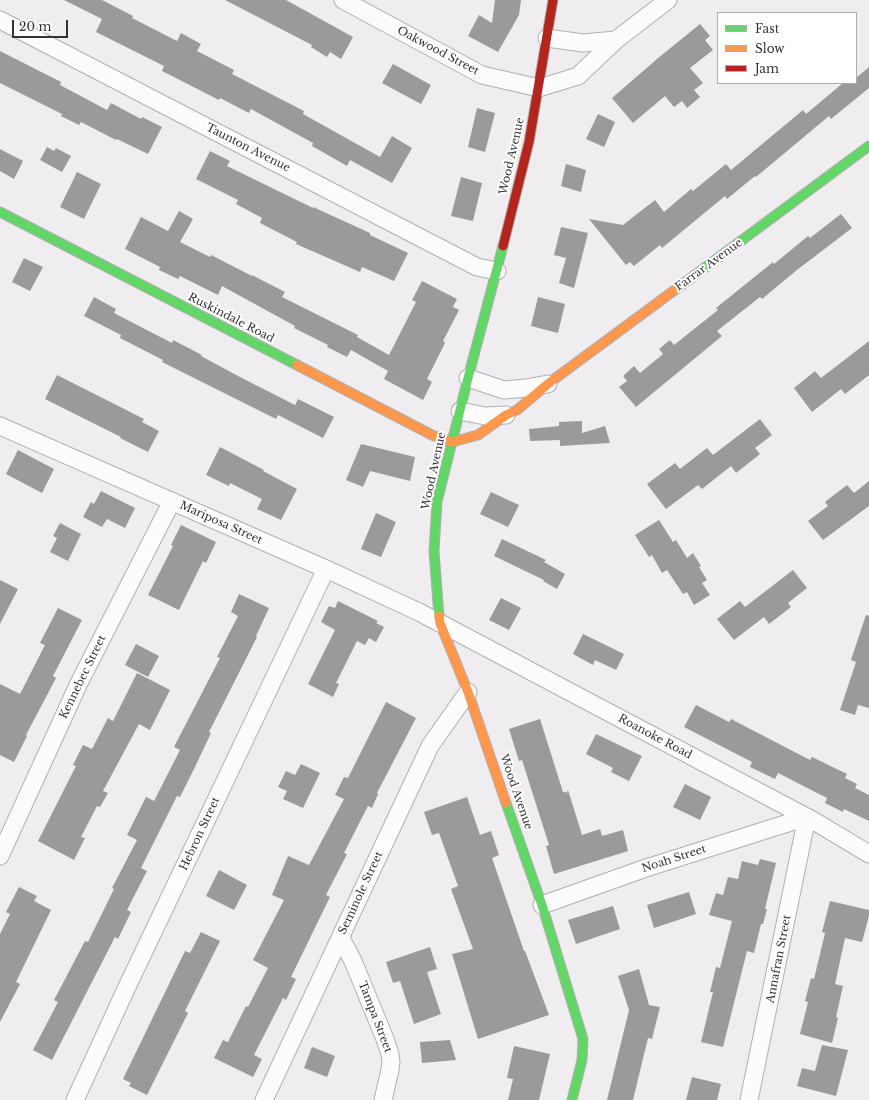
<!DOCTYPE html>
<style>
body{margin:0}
#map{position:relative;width:869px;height:1100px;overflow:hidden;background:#f0edf0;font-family:"Libre Baskerville",serif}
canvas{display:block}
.legend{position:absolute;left:717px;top:12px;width:140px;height:72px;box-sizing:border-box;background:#fff;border:1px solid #aeadae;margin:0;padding:5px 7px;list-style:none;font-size:12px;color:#343234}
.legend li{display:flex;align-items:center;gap:8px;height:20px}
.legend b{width:20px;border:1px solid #aeadae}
.scale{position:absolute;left:12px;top:20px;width:56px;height:18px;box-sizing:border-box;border:2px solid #343234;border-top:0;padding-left:5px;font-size:12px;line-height:14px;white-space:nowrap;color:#343234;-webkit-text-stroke:3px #fff;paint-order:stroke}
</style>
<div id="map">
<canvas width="869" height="1100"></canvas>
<ul class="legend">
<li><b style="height:5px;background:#63d668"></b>Fast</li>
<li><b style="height:5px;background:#ff974d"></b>Slow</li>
<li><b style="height:5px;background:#b3261e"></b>Jam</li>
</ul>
<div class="scale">20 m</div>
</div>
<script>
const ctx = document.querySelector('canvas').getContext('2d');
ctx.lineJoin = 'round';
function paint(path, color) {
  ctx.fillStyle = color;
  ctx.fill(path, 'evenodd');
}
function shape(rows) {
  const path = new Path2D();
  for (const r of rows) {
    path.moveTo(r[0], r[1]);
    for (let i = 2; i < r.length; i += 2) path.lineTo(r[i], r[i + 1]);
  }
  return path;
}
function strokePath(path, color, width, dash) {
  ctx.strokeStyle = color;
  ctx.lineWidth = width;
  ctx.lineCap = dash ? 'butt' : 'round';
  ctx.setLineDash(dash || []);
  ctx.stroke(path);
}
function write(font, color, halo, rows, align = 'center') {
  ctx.font = font + ' "Libre Baskerville",serif';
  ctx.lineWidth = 4;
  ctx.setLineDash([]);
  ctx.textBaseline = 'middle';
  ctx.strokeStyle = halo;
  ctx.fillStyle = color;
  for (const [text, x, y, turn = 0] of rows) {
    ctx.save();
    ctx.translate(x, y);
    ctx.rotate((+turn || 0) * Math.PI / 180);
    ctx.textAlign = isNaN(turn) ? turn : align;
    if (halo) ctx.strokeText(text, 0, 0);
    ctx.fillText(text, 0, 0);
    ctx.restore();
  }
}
paint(shape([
 [64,0,102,0,133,16,132,18,177,41,181,33,201,44,197,51,234,70,232,74,304,111,303,114,380,157,392,136,412,148,392,183,350,160,347,166,312,146,313,143,251,109,249,113,220,98,219,100,162,71,164,66,96,32,102,19],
 [225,0,286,0,353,37,341,59,330,52,327,57,311,47,312,45],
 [495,0,521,0,519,15,498,52,468,36,479,15,492,23],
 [700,24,710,36,705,40,713,50,690,68,703,83,694,90,700,97,687,108,682,101,674,107,665,96,633,123,612,98,657,59],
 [0,51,61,82,60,85,107,110,111,103,141,119,142,117,162,127,148,154,117,139,116,140,81,122,79,125,61,116,62,114,0,83],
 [393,64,431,85,421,104,382,83],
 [869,67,869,88,831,119,829,116,756,177,755,176,727,199,725,196,662,248,660,245,634,266,630,262,626,265,589,219,623,225,655,200,664,212,691,189,693,191,726,164,731,170,803,110,806,114,843,83,856,83,856,78],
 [477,108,495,113,485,152,468,147],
 [598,114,615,122,604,147,586,139],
 [47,147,54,151,56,148,71,156,62,172,40,160],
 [0,149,23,161,14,179,0,171],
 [210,151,230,161,227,166,313,208,313,207,370,233,370,235,408,253,394,281,362,267,360,272,296,244,297,242,260,223,262,218,236,204,238,200,196,179],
 [566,164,586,170,581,192,561,186],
 [77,172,101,184,84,219,60,207],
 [461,177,482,183,473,221,451,216],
 [179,211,193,219,180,242,210,257,211,255,252,276,252,275,285,292,282,297,358,335,357,337,389,355,416,302,412,300,422,281,457,299,453,307,459,310,443,341,445,343,427,379,432,382,423,400,384,379,388,371,351,350,347,357,327,347,328,345,294,328,295,326,222,286,218,295,180,276,178,279,159,270,160,267,125,249,141,217,168,231],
 [841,214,852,228,797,270,762,299,760,297,717,331,722,336,636,407,619,387,627,381,623,376,634,366,640,373,663,354,659,349,670,340,674,345,718,310,716,308,773,262,774,264,808,236,810,238],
 [561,227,588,233,574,288,559,283,566,258,554,255],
 [24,258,43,267,30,291,12,282],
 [94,297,116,309,114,313,172,343,173,340,202,355,201,356,240,377,295,405,298,399,334,417,323,438,278,415,276,419,162,362,163,360,120,338,121,335,84,316],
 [538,297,565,304,558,333,531,326],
 [869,341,869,375,845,394,841,389,812,412,794,388,815,371,821,378],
 [57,375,144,419,142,422,159,431,148,452,120,438,121,437,45,399],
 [760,419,772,435,755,448,760,454,736,473,731,466,702,489,698,485,666,509,647,484,675,463,680,469,707,448,713,455],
 [582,421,582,433,605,426,610,443,560,446,560,440,530,441,529,429,559,426,559,422],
 [361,444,415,457,410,481,370,471,363,487,346,480],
 [220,447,264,470,263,471,297,489,281,520,257,509,262,499,230,483,229,486,206,475],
 [18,450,54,469,42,493,6,474],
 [869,481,869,506,823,540,808,521,828,506,825,502,847,485,854,493],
 [101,491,135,508,125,528,107,519,102,527,83,517,91,502,94,504],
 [491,492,519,505,508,527,480,514],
 [376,513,396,522,381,557,361,549],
 [659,520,673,542,676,540,687,558,693,553,701,566,699,567,707,580,702,583,710,595,694,605,687,592,683,594,667,570,662,573,652,555,649,557,635,535],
 [60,523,81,534,68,561,50,552,57,538,53,536],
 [181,525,216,542,206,563,203,561,179,610,148,595,173,546,171,545],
 [502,539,546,560,544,562,565,574,557,589,543,581,544,580,494,556],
 [793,570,807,588,788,603,791,607,769,624,764,617,734,640,717,619,740,601,745,607],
 [0,580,18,589,0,624],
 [239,594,269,608,256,636,257,637,209,732,211,733,194,769,180,797,177,796,141,868,147,871,127,910,131,912,118,939,115,937,52,1060,33,1050,58,1002,54,1000,85,941,88,942,114,889,112,888,137,840,127,835,146,797,154,801,180,750,174,747,220,658,217,657,238,616,231,612],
 [501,598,521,608,509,630,489,620],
 [338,601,378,621,376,623,384,627,376,642,369,638,365,645,357,641,336,683,339,684,333,697,308,684,335,630,321,622,329,606,335,608],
 [58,608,82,620,53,676,56,678,26,735,27,736,14,762,0,755,0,684,20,694,45,645,40,643],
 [866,615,869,616,869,708,858,705,855,715,840,710,856,662,851,660],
 [583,634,624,654,616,670,595,660,593,665,573,654],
 [136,644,159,656,148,677,125,665],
 [137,673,170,690,150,730,139,724,103,791,108,793,100,807,97,806,81,837,85,838,74,860,38,841,76,766,73,765,83,745,92,749,108,718,113,721],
 [386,702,416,718,377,793,378,794,372,808,368,806,344,853,347,854,326,895,330,897,291,977,296,979,286,1000,283,998,254,1055,262,1059,253,1077,214,1058,223,1040,228,1042,246,1006,248,1007,268,968,253,960,284,900,272,895,288,856,309,865,344,799,335,795,344,777,348,778],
 [696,705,729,722,731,719,810,760,812,757,847,774,845,778,857,784,855,788,869,795,869,821,844,809,843,812,825,803,827,798,778,773,775,779,750,767,752,762,684,727],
 [540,719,563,792,566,792,566,794,568,790,582,835,600,829,602,836,623,830,628,851,554,874,546,846,549,845,522,760,519,761,509,729],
 [596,734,642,756,629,781,611,772,613,768,586,754],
 [301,764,320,773,303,808,283,799,287,791,278,787,286,771,295,775],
 [685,784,711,797,700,820,673,807],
 [467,797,480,835,491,831,499,855,492,858,524,951,525,951,549,1015,478,1039,452,954,473,949,451,889,458,886,439,833,432,835,424,812],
 [760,859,776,863,765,909,767,909,763,924,761,924,754,953,747,951,723,1047,701,1042,713,992,710,992,716,967,720,968,732,921,709,915,716,893,723,895,728,877,738,879,742,861,758,865],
 [219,870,247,885,234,910,206,896],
 [19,887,37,896,34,901,51,910,16,982,20,984,0,1022,0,934,10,914,6,912],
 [689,892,696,914,654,928,647,905],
 [830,901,869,910,869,916,862,942,845,938,835,984,843,986,836,1017,838,1018,832,1043,800,1034,808,1002,805,1001,811,978,814,979,825,933,822,932],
 [613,906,620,929,576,944,568,920],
 [201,932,220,941,185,1011,188,1013,147,1095,129,1086,131,1083,123,1079,185,951,190,953],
 [430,947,437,969,427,972,441,1014,414,1024,400,981,393,983,386,962],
 [639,969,649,1005,660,1007,652,1039,648,1038,633,1100,607,1100,629,1010,618,976],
 [450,1040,456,1060,422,1063,420,1042],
 [822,1045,848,1050,836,1096,797,1086,802,1068,815,1071],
 [514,1046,550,1054,539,1100,508,1100,513,1079,507,1078],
 [312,1047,335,1056,327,1077,304,1068],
 [692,1077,721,1084,717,1100,686,1100]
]), '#9b999b');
const street = shape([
 [343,0,482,75,539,88,578,76,616,40,668,0],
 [0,20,477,267,497,271],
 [547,38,583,43,616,40],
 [468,378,504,390,526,388,548,384],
 [460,411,485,416,506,415],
 [0,426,326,569,419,612,814,821,869,854],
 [0,856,79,683,172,501],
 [542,905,646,868,807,817,749,1100],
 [341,938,353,961,385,1039,390,1054,391,1062,390,1070,383,1100],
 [75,1100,126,989,326,569],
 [264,1100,430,746,468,692]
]);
const fast = shape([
 [0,212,297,365],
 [695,275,869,146],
 [439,616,434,551,437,502,468,378,503,246],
 [506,803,542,905,583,1039,582,1060,572,1100]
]);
const slow = shape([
 [297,365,432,435,452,442],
 [452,442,478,435,506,415,517,410,549,383,695,275],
 [439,616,440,623,468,692,506,803]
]);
const jam = shape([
 [503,246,529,142,553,0]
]);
strokePath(street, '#b1afb1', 19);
strokePath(fast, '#b1afb1', 11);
strokePath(slow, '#b1afb1', 11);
strokePath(jam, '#b1afb1', 11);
strokePath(street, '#fdfcfd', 17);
strokePath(fast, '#63d668', 9);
strokePath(slow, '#ff974d', 9);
strokePath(jam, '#b3261e', 9);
write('11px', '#343234', '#fff', [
 ["Oakwood Street",438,51,28],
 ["Taunton Avenue",248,148,27],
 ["Wood Avenue",512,156,-77],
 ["Farrar Avenue",709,265,-36],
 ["Ruskindale Road",231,318,27],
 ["Wood Avenue",434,471,-78],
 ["Mariposa Street",221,523,24],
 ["Kennebec Street",83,677,-64],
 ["Roanoke Road",655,737,28],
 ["Wood Avenue",516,792,71],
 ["Hebron Street",200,834,-65],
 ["Noah Street",674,859,-18],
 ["Seminole Street",361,893,-65],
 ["Annafran Street",779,959,-79],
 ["Tampa Street",375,1017,69]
]);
</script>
